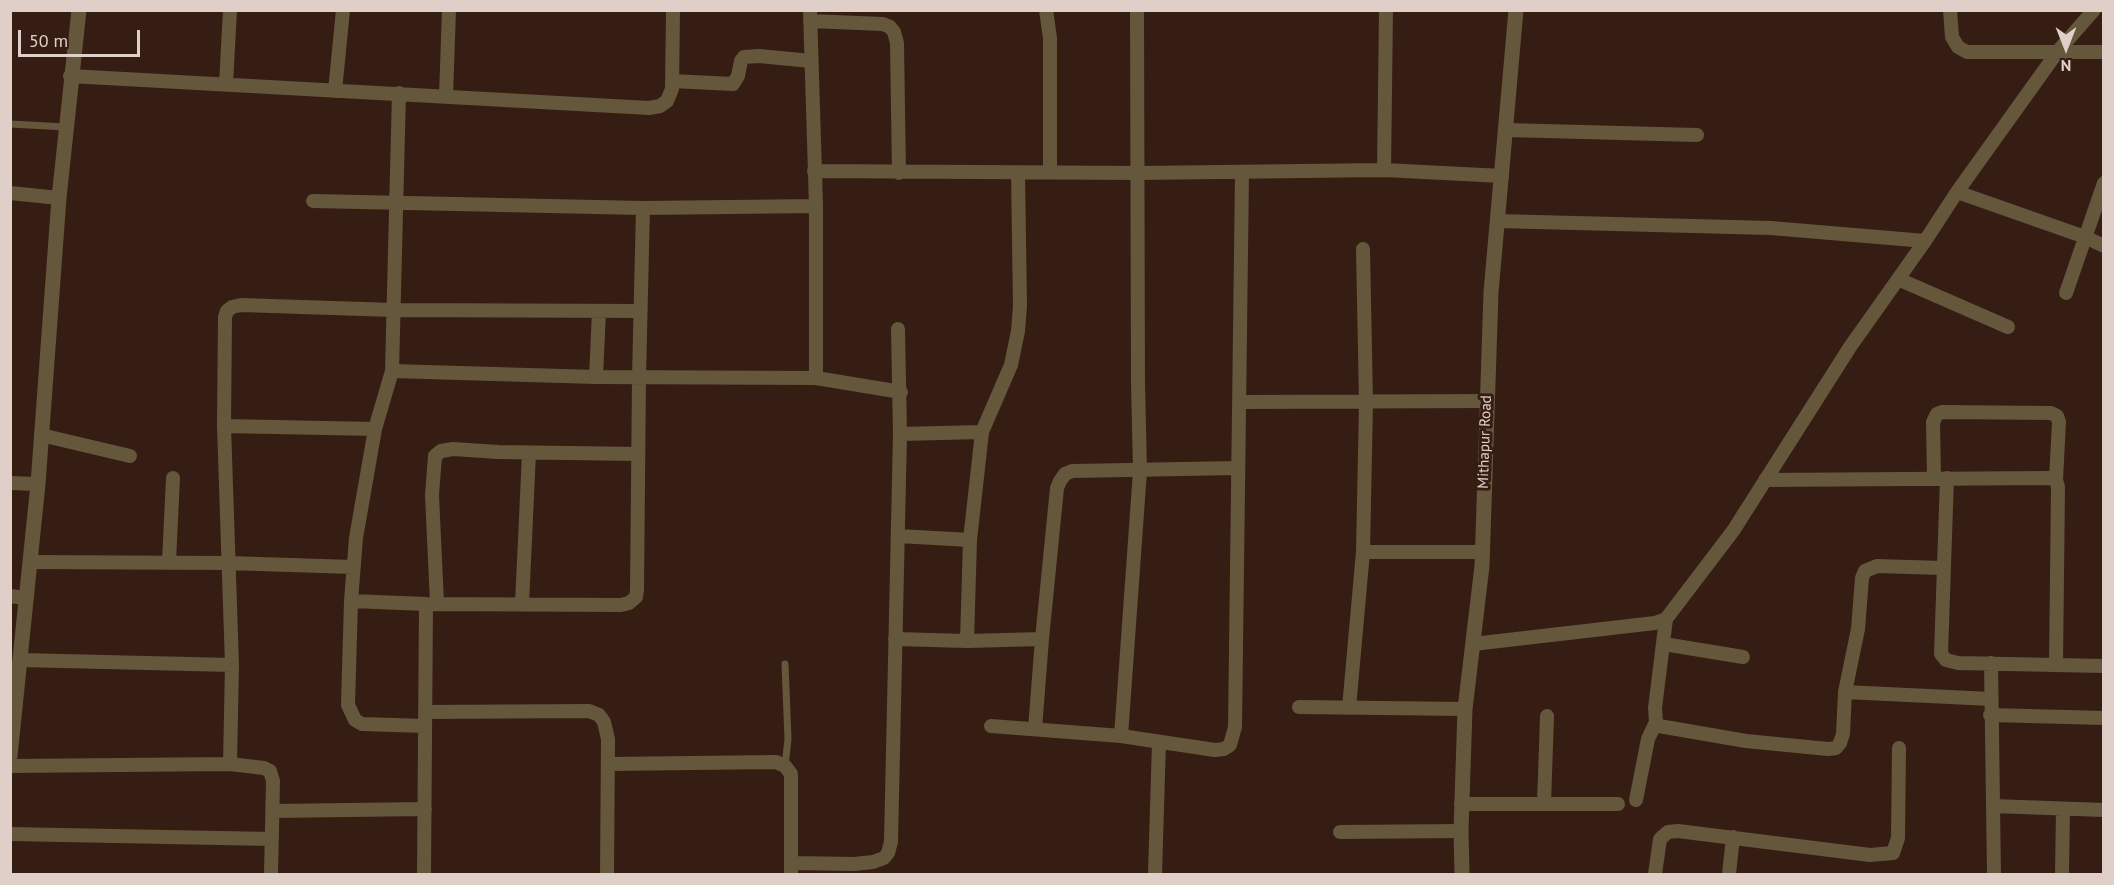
<!DOCTYPE html>
<style>
body{margin:0}
#map{position:relative;width:2114px;height:885px;overflow:hidden;background:#361d13;font-family:"PT Sans",sans-serif}
canvas{display:block}
.frame{position:absolute;inset:0;border:12px solid #e0cfc8;pointer-events:none}
.north{position:absolute;left:2036px;top:18px;width:60px;height:60px;-webkit-text-stroke:4px #361d13;paint-order:stroke;rotate:180deg;font-size:16px;font-weight:700;line-height:24px;text-align:center;color:#e0cfc8}
.north::after{content:'';display:block;margin:auto;width:21px;height:27px;background:#e0cfc8;clip-path:polygon(50% 0,100% 100%,50% 72%,0 100%)}
.scale{position:absolute;left:18px;top:30px;width:122px;height:27px;box-sizing:border-box;border:3px solid #e0cfc8;border-top:0;padding-left:8px;font-size:18px;line-height:21px;white-space:nowrap;color:#e0cfc8;-webkit-text-stroke:4px #361d13;paint-order:stroke}
</style>
<div id="map">
<canvas width="2114" height="885"></canvas>
<div class="frame"></div>
<div class="north">N</div>
<div class="scale">50 m</div>
</div>
<script>
const ctx = document.querySelector('canvas').getContext('2d');
ctx.lineJoin = 'round';
function shape(rows) {
  const path = new Path2D();
  for (const r of rows) {
    path.moveTo(r[0], r[1]);
    for (let i = 2; i < r.length; i += 2) path.lineTo(r[i], r[i + 1]);
  }
  return path;
}
function strokePath(path, color, width, dash) {
  ctx.strokeStyle = color;
  ctx.lineWidth = width;
  ctx.lineCap = dash ? 'butt' : 'round';
  ctx.setLineDash(dash || []);
  ctx.stroke(path);
}
function write(font, color, halo, rows, align = 'center') {
  ctx.font = font + ' "PT Sans",sans-serif';
  ctx.lineWidth = 6;
  ctx.setLineDash([]);
  ctx.textBaseline = 'middle';
  ctx.strokeStyle = halo;
  ctx.fillStyle = color;
  for (const [text, x, y, turn = 0] of rows) {
    ctx.save();
    ctx.translate(x, y);
    ctx.rotate((+turn || 0) * Math.PI / 180);
    ctx.textAlign = isNaN(turn) ? turn : align;
    if (halo) ctx.strokeText(text, 0, 0);
    ctx.fillText(text, 0, 0);
    ctx.restore();
  }
}
strokePath(shape([
 [10,124,66,127],
 [785,664,788,739,785,766]
]), '#64573c', 7);
strokePath(shape([
 [810,10,816,206,816,378],
 [1046,10,1050,38,1050,172],
 [1950,10,1952,37,1958,47,1967,52,2104,52],
 [810,21,883,24,890,27,894,32,897,43,899,173],
 [70,76,649,108,660,106,667,101,672,89,673,10],
 [672,81,733,84,738,76,741,61,744,57,759,56,811,61],
 [226,84,230,10],
 [335,91,343,10],
 [399,93,392,371,375,429,356,538,351,601,348,705,355,720,362,724,425,726],
 [446,96,449,10],
 [1506,130,1697,135],
 [1384,170,1386,10],
 [814,171,1139,173,1384,170,1502,176],
 [1957,192,2085,237,2104,246],
 [10,193,59,198],
 [313,201,643,208,816,206],
 [1497,221,1771,228,1925,241],
 [1363,249,1366,403,1363,552],
 [1898,279,2008,327],
 [2066,293,2104,183],
 [392,371,596,377,816,378,901,392],
 [596,377,599,311],
 [1241,402,1486,401],
 [224,426,375,429],
 [900,434,982,432],
 [41,435,130,456],
 [1934,478,1933,422,1937,414,1942,412,2051,413,2057,416,2059,422,2056,480],
 [1947,478,1941,654,1946,660,1958,663,2104,666],
 [1765,480,2049,478,2056,480,2058,487,2056,665],
 [10,483,38,484],
 [898,536,970,540],
 [30,562,228,563,353,567],
 [169,562,173,478],
 [10,596,26,598],
 [351,601,426,604,621,605,629,603,636,597,637,590,639,377,643,208],
 [437,603,432,495,435,456,441,451,453,449,498,452,638,454],
 [522,604,529,453],
 [1666,619,1655,708,1656,722,1659,726,1746,741,1828,749,1836,748,1840,743,1843,734,1845,692,1858,629,1862,578,1865,571,1877,566,1943,568],
 [895,639,967,641,970,540,982,432,1011,365,1018,331,1020,306,1018,173],
 [967,641,1042,639],
 [1473,644,1655,623,1666,619,1733,531,1850,347,1925,241,1957,192,2058,51,2094,10],
 [1664,644,1743,657],
 [20,660,232,665,230,764],
 [1991,663,1994,874],
 [232,665,224,426,225,317,227,311,232,307,241,305,393,310,640,311],
 [1845,692,1991,699],
 [1299,707,1465,709],
 [1349,708,1363,552,1482,552],
 [425,712,589,711,599,715,604,722,608,739,607,874],
 [1990,715,2104,718],
 [991,726,1121,736,1215,750,1224,749,1230,745,1235,727,1242,173],
 [1035,729,1042,639,1057,488,1060,481,1065,474,1072,471,1238,468],
 [1121,736,1140,471,1138,382,1137,10],
 [609,764,776,762,785,766,791,774,791,874],
 [10,766,230,764,264,768,270,771,273,781,271,874],
 [1636,800,1648,739,1656,722],
 [1461,804,1618,804],
 [1544,804,1547,716],
 [1993,806,2104,810],
 [273,811,425,809],
 [1340,832,1461,831],
 [10,834,272,839],
 [791,863,854,864,873,862,884,858,888,853,891,842,900,434,898,329],
 [424,874,426,604],
 [1155,874,1159,742],
 [1655,874,1660,839,1668,832,1678,831,1870,855,1893,853,1898,838,1899,748],
 [1729,874,1733,837],
 [2062,874,2063,809]
]), '#64573c', 14);
strokePath(shape([
 [10,756,38,484,59,198,79,10],
 [1462,874,1461,831,1465,709,1482,566,1491,292,1516,10]
]), '#64573c', 15);
write('15px', '#e0cfc8', '#361d13', [
 ["Mithapur Road",1485,442,-88]
]);
</script>
